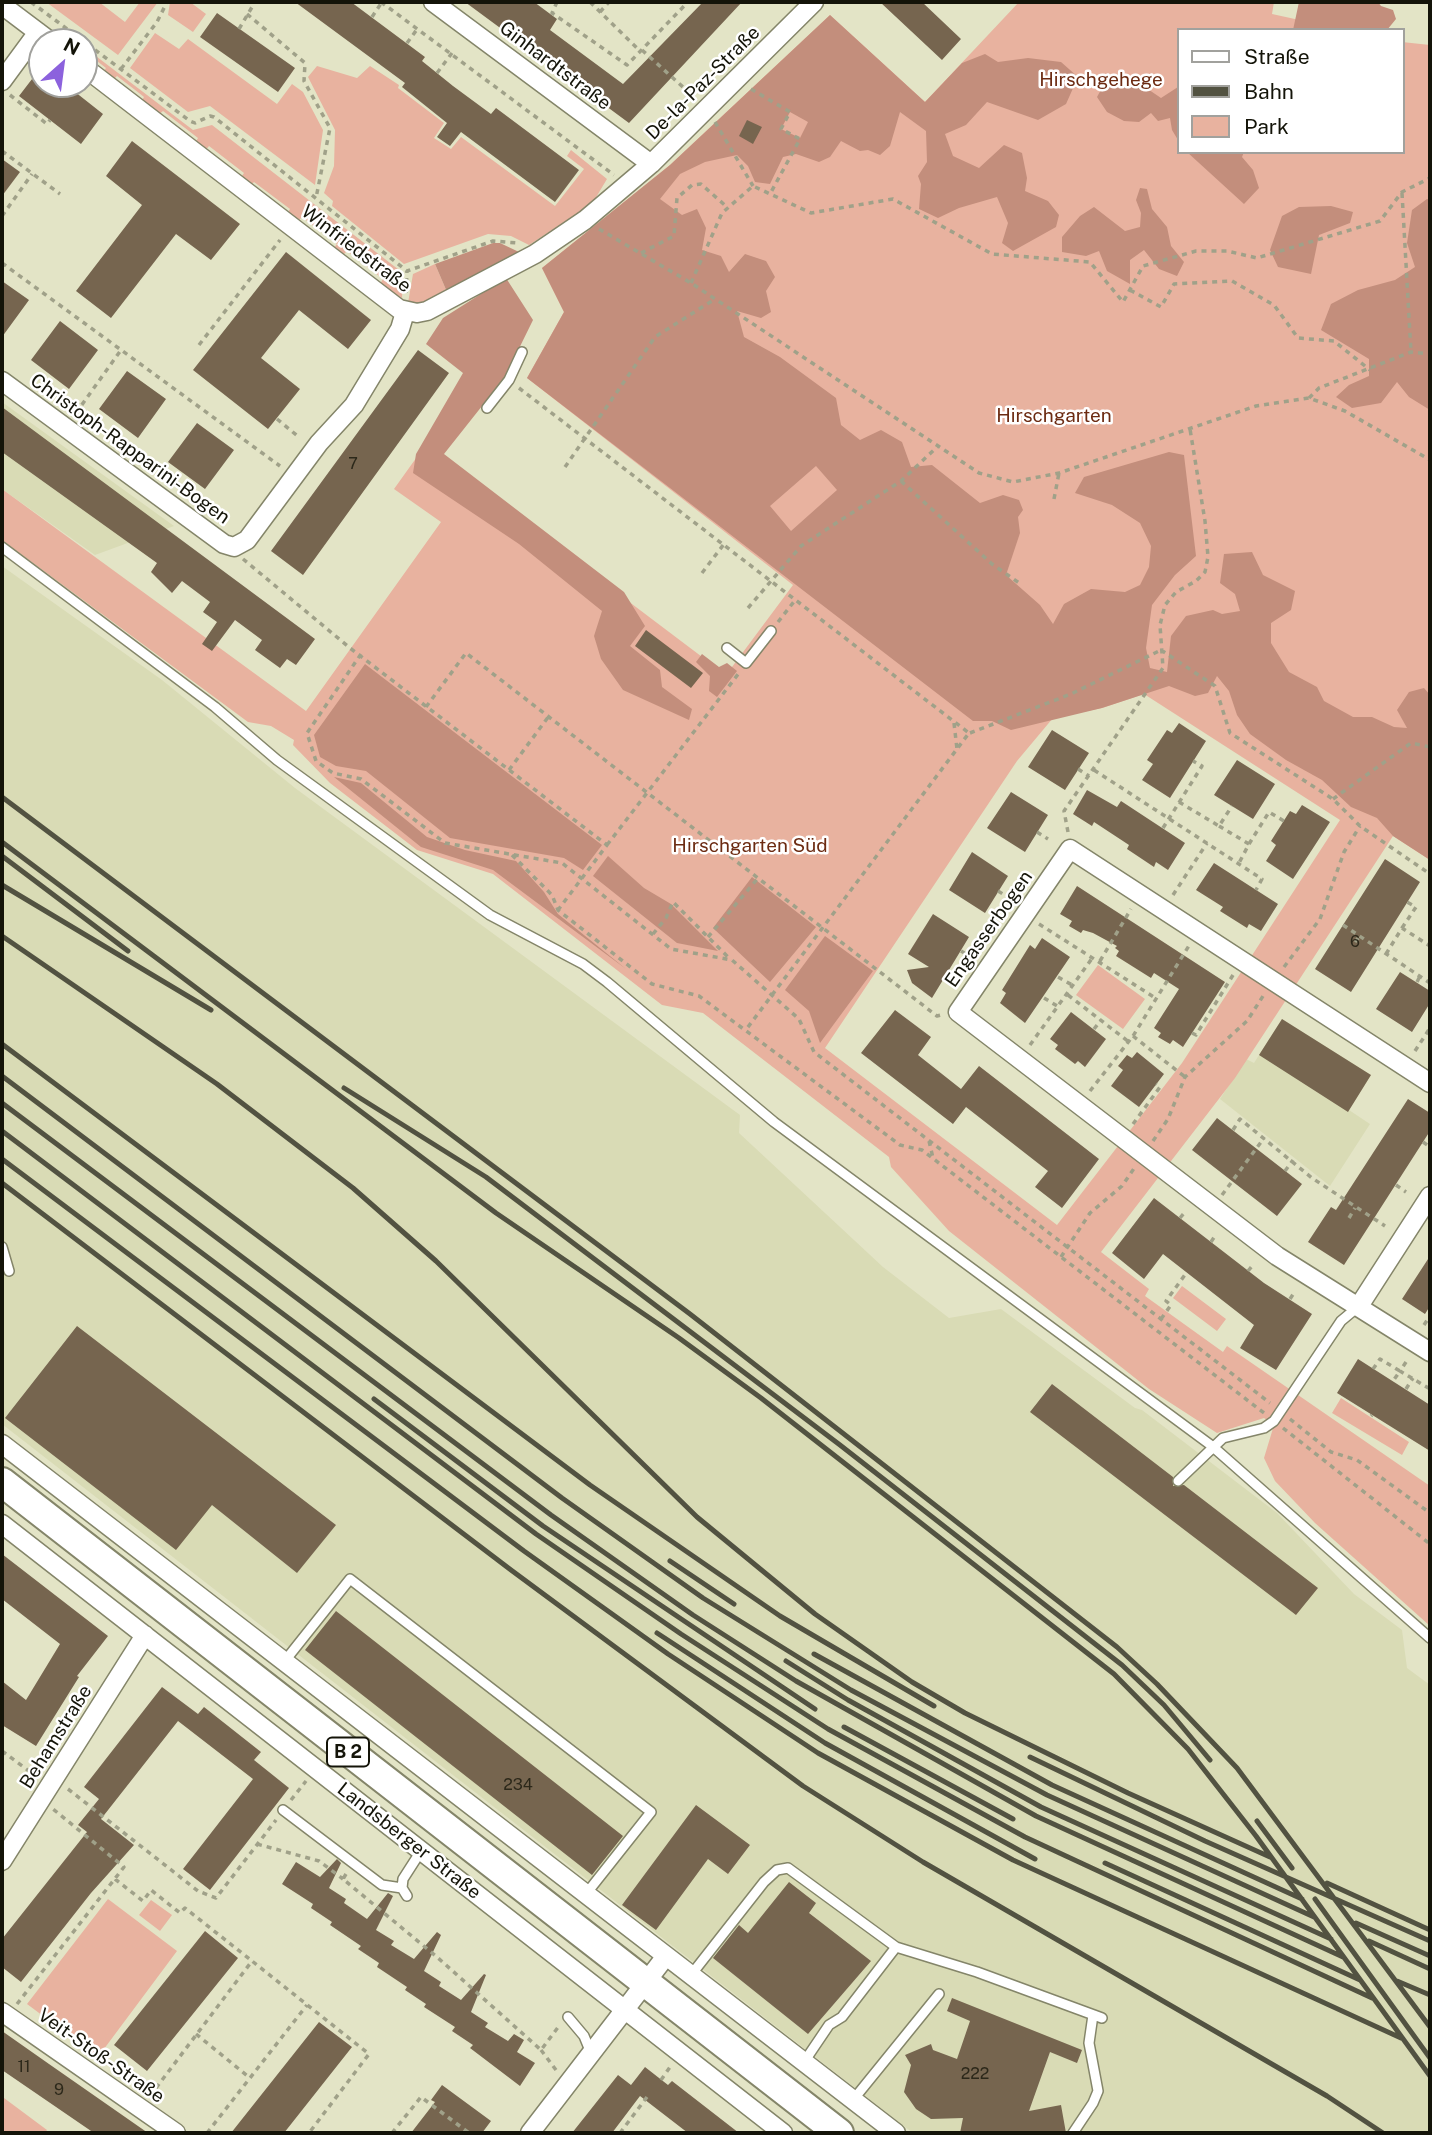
<!DOCTYPE html>
<meta charset="utf-8">
<style>
body{margin:0}
#map{position:relative;width:1432px;height:2135px;overflow:hidden;background:#e3e4c6;font-family:"Public Sans",sans-serif}
canvas{display:block}
.frame{position:absolute;inset:0;border:4px solid #141409;pointer-events:none}
.legend{position:absolute;left:1177px;top:28px;width:228px;height:126px;box-sizing:border-box;background:#fff;border:2px solid #a1a19d;margin:0;padding:9px 12px;list-style:none;font-size:21px;color:#141409}
.legend li{display:flex;align-items:center;gap:14px;height:35px}
.legend b{width:35px;border:2px solid #a1a19d}
.north{position:absolute;left:28px;top:28px;width:70px;height:70px;box-sizing:border-box;background:#fff;border:2px solid #a1a19d;border-radius:50%;rotate:28deg;font-size:19px;font-weight:700;line-height:28px;text-align:center;color:#141409}
.north::after{content:'';display:block;margin:auto;width:24px;height:32px;background:#8c62dd;clip-path:polygon(50% 0,100% 100%,50% 72%,0 100%)}
</style>
<div id="map">
<canvas width="1432" height="2135"></canvas>
<div class="frame"></div>
<ul class="legend">
<li><b style="height:9px;background:#fff"></b>Straße</li>
<li><b style="height:9px;background:#525241"></b>Bahn</li>
<li><b style="height:19px;background:#e8b29f"></b>Park</li>
</ul>
<div class="north">N</div>
</div>
<script>
const ctx = document.querySelector('canvas').getContext('2d');
ctx.lineJoin = 'round';
function paint(path, color) {
  ctx.fillStyle = color;
  ctx.fill(path, 'evenodd');
}
function shape(rows) {
  const path = new Path2D();
  for (const r of rows) {
    path.moveTo(r[0], r[1]);
    for (let i = 2; i < r.length; i += 2) path.lineTo(r[i], r[i + 1]);
  }
  return path;
}
function strokePath(path, color, width, dash) {
  ctx.strokeStyle = color;
  ctx.lineWidth = width;
  ctx.lineCap = dash ? 'butt' : 'round';
  ctx.setLineDash(dash || []);
  ctx.stroke(path);
}
function write(font, color, halo, rows, align = 'center') {
  ctx.font = font + ' "Public Sans",sans-serif';
  ctx.lineWidth = 5;
  ctx.setLineDash([]);
  ctx.textBaseline = 'middle';
  ctx.strokeStyle = halo;
  ctx.fillStyle = color;
  for (const [text, x, y, turn = 0] of rows) {
    ctx.save();
    ctx.translate(x, y);
    ctx.rotate((+turn || 0) * Math.PI / 180);
    ctx.textAlign = isNaN(turn) ? turn : align;
    if (halo) ctx.strokeText(text, 0, 0);
    ctx.fillText(text, 0, 0);
    ctx.restore();
  }
}
paint(shape([
 [2,402,174,526,95,555,2,489],
 [2,566,162,680,295,788,740,1115,739,1133,883,1267,949,1318,1001,1309,1135,1408,1142,1410,1277,1513,1354,1594,1402,1630,1407,1668,1430,1685,1430,2133,913,2133,2,1424],
 [1282,1019,1371,1075,1349,1110,1370,1124,1330,1186,1220,1099,1246,1059,1254,1063]
]), '#d9dbb5');
paint(shape([
 [46,2,99,2,125,22,140,2,158,2,118,55],
 [170,2,190,2,206,14,193,32,168,15],
 [1019,2,1274,2,1272,14,1345,30,1178,30,1178,152,1402,152,1402,42,1430,45,1430,860,1393,836,1235,1078,1101,1252,1149,1289,1145,1296,1223,1352,1227,1346,1430,1486,1430,1626,1315,1523,1275,1481,1264,1458,1274,1425,1264,1418,1217,1433,1149,1389,949,1231,891,1167,889,1157,703,1013,662,1005,493,874,417,850,330,783,293,745,294,740,271,726,248,722,2,540,2,489,306,711,441,522,394,489,424,447,726,675,793,585,527,378,564,312,542,268,670,165,830,15,925,102],
 [1144,694,1340,820,1182,1063,1057,1225,825,1048,1017,761,1053,718,1102,708],
 [155,33,179,49,188,39,277,104,292,84,303,92,323,130,315,185,210,106,188,112,130,68],
 [84,47,193,130,212,125,403,273,402,298,380,284,383,279,347,251,342,256,333,249,337,244,302,217,297,222,287,214,290,209,254,182,250,186,240,179,244,173,209,146,205,151,195,143,198,138,163,111,158,115,141,102,144,97,139,93,117,76,113,80,103,72,106,68,84,51],
 [317,66,357,78,370,66,399,85,398,88,444,123,434,138,451,149,461,137,555,206,584,169,567,156,571,150,607,179,592,204,529,245,511,236,488,234,404,264,332,206,333,201,324,193,334,166,335,130,308,77],
 [435,264,447,292,431,302,408,303,413,274],
 [1098,965,1145,999,1123,1029,1076,995],
 [1182,1286,1226,1319,1217,1331,1173,1298],
 [1341,1398,1409,1442,1402,1455,1332,1413],
 [108,1899,177,1951,98,2057,27,2004],
 [151,1900,172,1915,160,1931,139,1915],
 [4,2098,47,2130,45,2133,2,2131]
]), '#e8b29f');
paint(shape([
 [1299,2,1378,2,1381,6,1393,10,1396,19,1387,30,1293,30],
 [830,15,925,102,962,63,985,54,998,62,1028,58,1061,62,1078,77,1066,104,1038,120,987,102,966,125,945,134,953,156,979,168,1004,145,1022,153,1027,178,1025,191,1048,201,1059,215,1056,227,1013,251,1002,243,1008,223,997,197,959,208,938,218,919,209,921,184,918,176,927,162,926,131,900,112,890,146,880,155,868,150,860,151,841,141,830,157,819,162,796,154,783,157,770,184,755,182,748,166,737,155,705,162,680,174,660,199,682,215,697,209,706,228,702,250,721,256,729,272,745,254,766,261,775,277,766,291,771,312,761,318,737,311,744,337,780,357,836,398,841,425,860,440,881,430,902,442,911,467,932,465,980,503,1003,495,1019,500,1023,510,1018,517,1020,533,1006,575,1040,605,1053,624,1064,604,1091,589,1125,592,1140,585,1149,567,1151,546,1140,523,1112,505,1075,493,1084,477,1169,452,1184,455,1196,556,1175,575,1152,605,1146,648,1150,668,1167,672,1171,636,1186,616,1213,610,1222,614,1240,611,1235,594,1220,583,1224,554,1252,552,1263,575,1295,591,1291,610,1271,623,1271,643,1289,672,1317,687,1324,701,1353,717,1372,717,1394,727,1407,728,1397,710,1409,692,1424,688,1430,695,1430,860,1393,836,1377,818,1351,807,1322,780,1286,760,1250,734,1237,715,1229,691,1217,676,1208,693,1195,696,1169,686,1102,708,1011,730,992,721,973,721,527,378,564,312,542,268,670,165],
 [790,112,808,122,800,138,781,129],
 [816,466,837,490,791,531,770,506],
 [1108,77,1130,77,1161,98,1178,87,1178,140,1172,130,1170,118,1158,121,1151,113,1139,122,1124,121,1107,112,1097,97],
 [1187,152,1244,152,1242,157,1253,170,1259,188,1244,204],
 [1140,188,1147,189,1152,209,1167,227,1171,246,1184,262,1177,276,1159,269,1144,250,1130,260,1130,284,1107,271,1099,251,1086,256,1062,252,1062,237,1080,216,1094,207,1125,231,1140,227,1141,213,1136,200],
 [1427,199,1430,200,1430,410,1409,397,1397,382,1381,403,1352,408,1336,397,1349,385,1369,376,1369,359,1321,330,1331,304,1358,290,1395,280,1415,267,1407,243,1412,210],
 [1331,206,1353,212,1350,223,1319,235,1311,274,1278,267,1270,250,1282,216,1299,207],
 [493,243,500,243,519,252,447,292,435,264],
 [506,278,533,320,505,377,444,454,624,592,645,626,630,646,660,670,662,687,692,709,689,720,623,690,601,659,594,636,602,611,519,544,413,473,416,454,463,373,426,344,443,318],
 [702,654,719,667,727,663,737,671,717,697,709,691,710,676,696,662],
 [365,664,602,845,583,870,564,858,450,838,366,771,336,766,320,757,314,735],
 [334,777,361,783,427,837,465,850,516,861,544,892,558,914,626,969,493,870,421,847],
 [608,856,644,888,671,904,718,951,677,943,593,876],
 [752,877,816,927,770,982,713,928],
 [825,936,873,971,820,1043,809,1011,785,990]
]), '#c38e7c');
paint(shape([
 [295,2,351,2,425,57,422,61,453,86,491,114,496,108,579,170,555,202,461,132,450,146,437,137,447,123,402,87,405,83],
 [465,2,534,2,557,19,550,30,623,84,703,2,742,2,629,123],
 [880,2,922,2,961,39,942,60],
 [217,13,295,68,278,92,200,37],
 [42,66,42,84,65,84,103,114,81,144,19,96],
 [747,120,762,127,753,144,739,136],
 [132,141,240,224,211,260,176,234,111,318,76,291,142,205,106,176],
 [2,159,20,172,2,196],
 [286,252,371,320,348,349,299,310,261,358,300,389,268,429,193,370],
 [2,281,29,300,2,337],
 [60,321,98,350,69,389,31,360],
 [418,350,449,373,303,575,271,551],
 [127,371,166,399,138,438,99,409],
 [2,407,315,639,296,665,287,659,280,668,255,650,262,640,235,620,212,651,202,644,217,622,203,612,210,602,182,581,172,593,151,572,157,563,2,452],
 [197,423,234,450,205,489,168,462],
 [646,630,703,673,691,688,635,646],
 [1179,723,1206,741,1170,798,1142,780,1153,764,1147,760,1167,730,1172,733],
 [1052,730,1089,753,1065,790,1028,767],
 [1237,760,1275,784,1253,819,1214,795],
 [1087,790,1117,807,1121,801,1185,843,1168,870,1156,862,1154,867,1127,849,1129,845,1094,822,1092,826,1073,814],
 [1011,792,1048,815,1025,852,987,828],
 [1302,805,1330,822,1293,879,1266,861,1276,845,1271,841,1290,811,1296,814],
 [972,852,1008,876,985,913,949,890],
 [1385,859,1420,882,1351,992,1315,969],
 [1214,863,1278,904,1261,931,1249,924,1247,928,1220,911,1223,907,1196,890],
 [1077,886,1225,982,1183,1047,1173,1040,1170,1044,1158,1037,1161,1033,1154,1028,1179,989,1154,973,1151,978,1116,956,1119,951,1115,948,1117,946,1093,933,1083,930,1081,933,1069,926,1072,921,1060,914],
 [933,914,969,937,932,998,912,983,907,970,929,967,908,954],
 [1042,938,1070,957,1025,1023,1000,1003,1006,993,1002,990,1030,945,1035,949],
 [1400,972,1430,991,1430,1003,1412,1032,1376,1009],
 [895,1010,931,1037,918,1055,961,1089,979,1066,1099,1159,1062,1208,1035,1187,1048,1171,966,1107,953,1124,861,1053],
 [1071,1012,1106,1039,1085,1067,1078,1061,1075,1064,1055,1049,1058,1045,1050,1039],
 [1282,1019,1371,1075,1348,1112,1259,1055],
 [1137,1052,1164,1074,1139,1107,1111,1086,1123,1070,1118,1066,1127,1055,1132,1058],
 [1408,1099,1430,1113,1430,1131,1344,1265,1308,1242,1331,1207,1336,1210],
 [1217,1118,1302,1184,1277,1216,1192,1150],
 [1154,1198,1264,1283,1312,1314,1276,1370,1240,1348,1254,1325,1163,1254,1144,1279,1112,1253],
 [1430,1256,1430,1306,1425,1314,1402,1299],
 [77,1326,336,1525,297,1573,212,1505,176,1550,5,1418],
 [1358,1359,1430,1405,1430,1451,1337,1393],
 [1052,1384,1173,1477,1173,1486,1184,1485,1318,1588,1296,1615,1030,1412],
 [2,1554,108,1636,77,1676,79,1677,36,1746,2,1725,2,1681,26,1700,60,1644,2,1599],
 [336,1611,623,1836,592,1875,305,1650],
 [162,1687,198,1714,204,1707,261,1752,254,1760,289,1788,210,1890,183,1869,253,1779,178,1721,101,1819,134,1845,91,1893,21,1982,2,1967,2,1939,87,1832,78,1825,99,1799,84,1787],
 [696,1805,750,1845,728,1874,708,1859,656,1930,622,1905],
 [337,1859,341,1863,329,1888,346,1899,344,1903,367,1919,388,1893,393,1896,376,1930,394,1941,391,1945,414,1959,437,1932,441,1935,424,1971,441,1982,439,1986,461,2000,484,1974,486,1975,471,2012,488,2023,485,2027,508,2041,514,2034,524,2040,517,2052,535,2063,520,2086,470,2048,473,2045,452,2031,455,2027,424,2007,426,2004,405,1990,407,1987,377,1967,379,1963,358,1949,361,1946,330,1925,332,1922,311,1908,313,1904,282,1884,296,1862,320,1877],
 [789,1882,816,1903,809,1913,871,1961,808,2034,713,1958,739,1925,748,1933],
 [205,1931,238,1958,147,2071,114,2045],
 [952,1998,1082,2050,1077,2063,1050,2052,1029,2111,1061,2105,1066,2133,960,2133,963,2118,931,2119,916,2109,904,2092,911,2065,905,2055,931,2044,933,2050,957,2059,970,2021,947,2011],
 [319,2022,352,2047,284,2133,231,2133],
 [2,2031,49,2064,148,2133,94,2133,2,2070],
 [645,2067,668,2085,672,2081,739,2133,688,2133,640,2096,612,2133,572,2133,618,2075,631,2085],
 [442,2085,491,2121,482,2133,411,2133,435,2102,431,2100]
]), '#76654f');
const lane = shape([
 [487,408,509,380,522,352],
 [2,547,215,707,277,760,490,915,583,964,607,982,774,1122,1212,1446,1430,1638],
 [727,648,746,663,771,631],
 [2,1247,9,1271],
 [1178,1481,1223,1438,1264,1428,1274,1421,1341,1321,1359,1306],
 [284,1662,350,1579,651,1812,586,1894],
 [283,1810,382,1885,402,1888],
 [407,1896,402,1888,403,1879,421,1851],
 [691,1975,764,1882,777,1870,788,1868,896,1947],
 [568,2017,584,2036,591,2053],
 [804,2062,829,2025,842,2017,896,1947,977,1972,1102,2018],
 [853,2100,939,1994],
 [1073,2133,1093,2103,1098,2091,1089,2043,1093,2015]
]);
const street = shape([
 [433,2,651,164],
 [2,5,51,42],
 [84,67,399,309,417,313,427,311,535,254,585,220,651,164,814,2],
 [2,81,38,32],
 [2,381,224,544,234,547,247,540,319,443,354,405,400,329,405,312],
 [1430,1083,1070,849,958,1012,1277,1256,1430,1352],
 [1359,1306,1430,1196],
 [2,1444,896,2133],
 [2,1524,783,2133],
 [2,1861,145,1635],
 [2,2012,176,2133],
 [530,2133,666,1956]
]);
const primary = shape([
 [2,1482,839,2133]
]);
strokePath(lane, '#848569', 12);
strokePath(street, '#848569', 21);
strokePath(primary, '#848569', 32);
strokePath(shape([
 [31,2,190,121,195,123,210,116,214,117,407,271,493,241,518,243],
 [381,2,614,175],
 [557,2,552,13,627,65,688,2],
 [590,2,640,51],
 [600,12,609,2],
 [247,14,305,63,304,81,330,128,316,198],
 [372,17,382,2],
 [239,29,255,2],
 [407,43,418,28],
 [642,50,694,97],
 [121,69,157,22,167,2],
 [437,73,452,53],
 [751,89,790,112,781,129,800,139,770,194],
 [10,95,47,124,50,120],
 [715,122,753,186],
 [2,151,60,194],
 [1402,193,1411,352],
 [2,216,32,174],
 [599,229,691,283,979,473,1013,482,1059,473,1256,406,1309,398,1345,411,1430,460],
 [641,253,674,236,677,198,692,185,701,184,727,207],
 [2,263,280,466],
 [691,283,722,213,753,186,811,213,893,199,992,254,1090,262,1123,302,1143,266,1196,251,1227,251,1257,258,1380,221,1402,192,1430,178],
 [1130,290,1161,307,1174,284,1232,281,1274,305,1298,338,1334,341,1370,370],
 [406,293,407,271],
 [199,345,280,240],
 [519,388,969,733,745,1031],
 [1309,398,1319,388,1411,352,1430,354],
 [76,413,121,350],
 [277,419,300,438],
 [565,467,655,337,715,299],
 [901,481,992,564,1022,585],
 [1054,499,1059,473],
 [243,559,350,648,607,845,558,910],
 [702,573,724,544],
 [748,608,801,546,901,481,937,447],
 [778,622,796,599],
 [1161,650,1215,686,1230,733,1333,799,1360,826,1430,874],
 [361,654,307,733,316,761,333,773,361,779,445,843,562,863,671,949,732,960,799,1019,814,1052,1270,1403],
 [426,707,466,653,937,1016,941,1015],
 [954,723,957,749],
 [970,733,1071,694,1161,650],
 [1078,769,1089,776],
 [509,770,549,716],
 [1094,770,1262,879,1256,890],
 [1333,799,1411,743,1430,747],
 [1179,802,1219,826,1232,806],
 [1219,826,1249,844,1239,863],
 [1163,828,1202,766,1193,761],
 [1037,832,1048,839],
 [1068,832,1064,811,1163,668,1160,625,1165,605,1176,592,1196,581,1205,572,1208,557,1205,521,1190,429],
 [1249,844,1269,812,1284,821],
 [607,845,739,673],
 [512,855,552,895,558,910,652,984,699,996,900,1145,922,1150,1264,1413],
 [998,891,1011,899],
 [1173,895,1207,843],
 [1039,924,1157,999],
 [1343,925,1430,983],
 [1402,928,1416,907,1407,902],
 [653,934,666,918,673,902,731,960],
 [708,937,759,877],
 [1355,942,1360,936],
 [961,951,973,958],
 [1386,954,1402,928,1430,946],
 [1100,961,1131,909],
 [1284,967,1320,919,1344,852,1360,826],
 [1058,977,1074,986],
 [1417,982,1420,976],
 [1068,995,1129,1042],
 [1044,998,1059,1007],
 [1094,1029,1101,1020],
 [1192,1033,1196,1035,1233,975],
 [1133,1036,1185,1077],
 [1030,1045,1093,957],
 [1415,1051,1430,1028],
 [1090,1091,1133,1036,1190,944],
 [1133,1124,1160,1087,1156,1084],
 [1233,1130,1240,1119,1312,1178,1385,1226],
 [929,1141,933,1158],
 [1153,1141,1168,1119,1185,1077,1247,1021,1265,993],
 [1423,1142,1430,1147],
 [1285,1171,1293,1160],
 [1396,1185,1406,1192],
 [1222,1195,1264,1138],
 [1180,1218,1185,1212],
 [1349,1218,1355,1208],
 [1211,1242,1215,1236],
 [1061,1257,1090,1213,1122,1186,1135,1167],
 [1248,1271,1253,1265],
 [1290,1299,1294,1293],
 [1161,1319,1171,1305,1166,1301,1187,1272],
 [1424,1325,1430,1316],
 [1406,1362,1400,1371,1430,1389],
 [1373,1369,1380,1359,1400,1371,1393,1381],
 [1406,1389,1413,1378],
 [1371,1416,1372,1415],
 [1290,1419,1331,1452,1357,1460,1430,1513],
 [1283,1428,1430,1544],
 [2,1751,37,1777],
 [68,1789,198,1891,216,1898,276,1820],
 [291,1800,306,1781],
 [257,1844,319,1861,343,1879],
 [346,1874,343,1879,437,1957,541,2050,559,2026],
 [115,1879,143,1901,151,1890,180,1913,185,1908,252,1961],
 [17,2004,124,1867,53,1809],
 [196,2034,250,2078],
 [541,2050,556,2070],
 [661,2080,670,2067],
 [150,2096,252,1961,369,2054,309,2133],
 [207,2133,307,2005],
 [392,2133,421,2097,469,2133],
 [620,2133,647,2097]
]), '#a0a189', 3.5, [5, 5]);
strokePath(lane, '#fff', 9);
strokePath(street, '#fff', 18);
strokePath(primary, '#fff', 28);
strokePath(shape([
 [2,797,690,1314,1117,1647,1157,1684,1237,1768,1430,2027],
 [2,842,496,1213,679,1338,761,1398,1114,1674,1188,1749,1256,1836,1430,2076],
 [2,856,128,951],
 [2,885,211,1010],
 [2,936,217,1084,353,1188,436,1261,697,1517,815,1614,912,1682,965,1713,1128,1793,1270,1857],
 [2,1044,590,1485,780,1616,934,1706],
 [2,1076,562,1498,703,1598,851,1690,1047,1795,1314,1917],
 [344,1088,486,1177,840,1445,1122,1665,1164,1705,1210,1760],
 [2,1103,551,1515,693,1615,796,1681,1036,1816,1343,1957],
 [2,1131,536,1534,681,1634,828,1729,1025,1837,1372,1998],
 [2,1159,524,1551,668,1654,818,1753,1013,1860,1401,2038],
 [2,1183,511,1570,803,1786,923,1862,1327,2096,1383,2133],
 [374,1399,543,1526,815,1709],
 [670,1561,734,1604],
 [657,1633,825,1743,1035,1859],
 [814,1654,1052,1785,1302,1899],
 [786,1661,848,1700,1041,1807,1331,1939],
 [844,1727,1013,1819],
 [1030,1757,1205,1841,1430,1941],
 [1257,1821,1292,1868],
 [1105,1863,1360,1980],
 [1327,1883,1430,1930],
 [1315,1899,1430,2058],
 [1356,1923,1430,1956],
 [1369,1941,1430,1969],
 [1397,1981,1430,1995]
]), '#525241', 5);
write('16px', '#2c281a', null, [
 ["7",353,464],
 ["6",1355,942],
 ["234",518,1785],
 ["11",24,2067],
 ["222",975,2074],
 ["9",59,2090]
]);
for (const [x, y, w] of [
 [348,1752,42]
]) {
  const box = new Path2D();
  box.roundRect(x - w / 2, y - 14.5, w, 29, 5);
  ctx.fillStyle = '#fff';
  ctx.fill(box);
  strokePath(box, '#141409', 2);
}
write('bold 18px', '#141409', null, [
 ["B 2",348,1752]
]);
write('19px', '#141409', '#fff', [
 ["Ginhardtstraße",555,66,37],
 ["De-la-Paz-Straße",703,83,-45],
 ["Winfriedstraße",356,249,37],
 ["Christoph-Rapparini-Bogen",130,449,36],
 ["Engasserbogen",989,929,-55],
 ["Behamstraße",56,1737,-58],
 ["Landsberger Straße",409,1841,38],
 ["Veit-Stoß-Straße",101,2056,35]
]);
write('19px', '#6c2b12', '#fff', [
 ["Hirschgehege",1101,80],
 ["Hirschgarten",1054,416],
 ["Hirschgarten Süd",750,846]
]);
</script>
